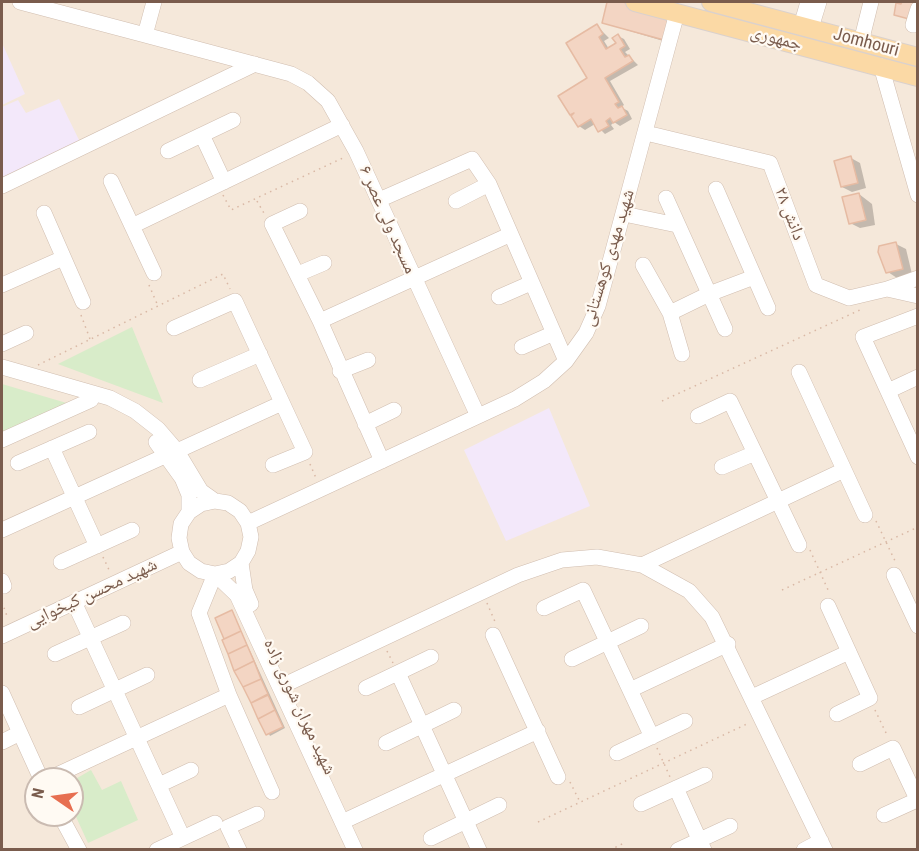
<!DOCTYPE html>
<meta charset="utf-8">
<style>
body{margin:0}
#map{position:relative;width:919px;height:851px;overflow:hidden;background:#fdf6ec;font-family:"Roboto Condensed",sans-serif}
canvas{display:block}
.frame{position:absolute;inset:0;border:3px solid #7a5c4d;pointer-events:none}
.north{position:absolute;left:24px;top:767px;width:60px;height:60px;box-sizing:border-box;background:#fffaf3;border:2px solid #cabbb1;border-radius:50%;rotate:283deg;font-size:16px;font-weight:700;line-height:24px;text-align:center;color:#7a5c4d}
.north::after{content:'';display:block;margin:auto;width:21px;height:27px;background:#e76f51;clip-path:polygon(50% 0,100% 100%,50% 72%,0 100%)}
</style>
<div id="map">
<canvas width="919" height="851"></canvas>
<div class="frame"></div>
<div class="north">N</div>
</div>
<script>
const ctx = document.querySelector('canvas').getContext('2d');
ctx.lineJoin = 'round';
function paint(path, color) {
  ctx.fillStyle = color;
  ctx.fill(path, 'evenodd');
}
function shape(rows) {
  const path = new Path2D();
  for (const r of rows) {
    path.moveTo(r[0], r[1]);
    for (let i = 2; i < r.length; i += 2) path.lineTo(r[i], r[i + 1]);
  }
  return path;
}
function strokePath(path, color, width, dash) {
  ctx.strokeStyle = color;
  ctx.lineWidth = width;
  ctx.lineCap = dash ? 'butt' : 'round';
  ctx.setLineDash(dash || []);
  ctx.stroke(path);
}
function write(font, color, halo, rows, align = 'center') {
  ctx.font = font + ' "Roboto Condensed","Noto Naskh Arabic",sans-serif';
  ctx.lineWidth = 4.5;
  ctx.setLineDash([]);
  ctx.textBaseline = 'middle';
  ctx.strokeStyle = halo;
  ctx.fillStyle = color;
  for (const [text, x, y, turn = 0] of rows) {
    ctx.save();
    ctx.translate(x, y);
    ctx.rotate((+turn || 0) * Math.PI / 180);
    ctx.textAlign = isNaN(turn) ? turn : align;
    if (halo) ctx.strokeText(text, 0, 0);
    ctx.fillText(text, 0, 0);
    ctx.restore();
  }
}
paint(shape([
 [2,2,917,2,917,849,2,850],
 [36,779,72,779,72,815,36,815]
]), '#f5e8da');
paint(shape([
 [2,43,25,94,2,105],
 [59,99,80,142,2,178,2,107,18,100,26,113],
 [549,408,590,506,506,541,464,450]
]), '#f3e8fa');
paint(shape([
 [132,327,163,403,58,364],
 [2,384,70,404,2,433],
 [91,770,102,790,121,781,138,820,88,843,72,808,72,781]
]), '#d8ecc9');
paint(shape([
 [609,2,670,16,670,43,603,23],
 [597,26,609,38,604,41,609,49,618,43,618,36,624,39,630,49,625,52,638,65,610,81,624,105,621,107,628,111,632,119,620,126,614,122,611,125,614,129,605,134,595,124,585,130,579,126,571,114,589,79],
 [851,158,860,163,866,188,852,192,842,187],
 [859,194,872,204,875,225,860,228,850,223],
 [896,244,906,249,912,274,897,278,888,272],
 [232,611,285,728,270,736,224,641,226,640,217,619]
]), '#0003');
const building = shape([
 [607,2,623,2,671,15,664,40,602,23,607,2],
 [902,2,915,2,909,19,894,15,896,3,901,4,902,2],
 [597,24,603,34,599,37,606,49,616,43,612,38,618,34,625,46,620,49,625,57,629,55,633,61,605,78,619,102,615,104,618,108,622,106,627,115,613,123,610,118,606,121,609,126,598,132,591,119,578,127,571,116,574,113,570,115,558,96,587,78,566,43,597,24],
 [851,156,858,183,841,187,834,161,851,156],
 [859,193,866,220,849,224,842,197,859,193],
 [896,242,903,269,886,273,878,252,879,246,896,242],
 [232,610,241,631,224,639,215,618,232,610],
 [241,631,247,645,228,654,222,640,241,631],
 [247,645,254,661,234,671,228,654,247,645],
 [254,661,261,679,243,687,234,671,254,661],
 [261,679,268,694,251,703,243,687,261,679],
 [268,695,275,710,258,719,251,703,268,695],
 [275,710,283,727,266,735,258,719,275,710]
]);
paint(building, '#f3d5c3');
strokePath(building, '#e6bba3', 1.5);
const minor = shape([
 [20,2,145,35],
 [154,2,145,35,291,74,308,83,328,101,356,151,478,416],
 [913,25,918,9],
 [801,26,808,2],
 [811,28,819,2],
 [861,42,871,2],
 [881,66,918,195],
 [646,133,770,163,816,285,849,298,887,289,918,296],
 [202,135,224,182],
 [168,151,233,120],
 [111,181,154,273],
 [2,186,255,64],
 [716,189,768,308],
 [666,198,725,329],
 [379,200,472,159,489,184],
 [456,201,489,184,566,361],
 [300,211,272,224,320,321,382,461],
 [44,213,83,302],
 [624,214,677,225],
 [132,226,342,125],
 [643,265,670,313,682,354],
 [298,274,324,263],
 [2,285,63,258],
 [887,289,918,278],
 [499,297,531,283],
 [670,313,709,294,754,277],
 [918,316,863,337,918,457],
 [320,321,509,235],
 [174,328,235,301,305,452,273,465],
 [2,344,26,333],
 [522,347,554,333],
 [2,367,110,398,135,411,158,429,177,451,201,491,215,501,228,503,240,511,248,523,251,537,248,551,241,563,229,571,215,574,201,571,189,563,182,552,179,538,181,524,189,512,201,504,215,501],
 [340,371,368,360],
 [799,372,865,515],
 [200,380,260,354],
 [888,391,918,377],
 [698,416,730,401,799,545],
 [365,424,394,410],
 [2,440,91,400],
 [156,442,182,478,189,495,189,512],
 [52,448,97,546],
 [177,451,282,403],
 [18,463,89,432],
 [722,467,755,453],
 [248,523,515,399,544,381,566,361,586,333,598,306,677,13],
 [2,530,167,455],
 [61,562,132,530],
 [241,563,245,590,251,604],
 [642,565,844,470],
 [894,575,918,626],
 [2,581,4,586],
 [74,602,183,838],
 [828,606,870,698,837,714],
 [544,608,583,590,652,737],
 [493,635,558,777],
 [2,636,182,552],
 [55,654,123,623],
 [572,659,641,626],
 [398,673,479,850],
 [280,687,518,575,562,560,597,557,642,565,689,591,712,617,825,850],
 [366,688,431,657],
 [630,690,728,644],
 [2,693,41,779],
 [752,697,849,652],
 [79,707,147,675],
 [2,742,20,733],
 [386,743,454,710],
 [617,753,685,721],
 [860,764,893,748,918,801],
 [48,779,229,695],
 [159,785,191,770],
 [676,788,704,850],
 [272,792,229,695,199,613,215,574,237,595,355,850],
 [641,804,705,775],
 [60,815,79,850],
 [884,815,917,800],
 [342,822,538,731],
 [431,838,499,805],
 [157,850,215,823],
 [239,850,228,827,257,814],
 [678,850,730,826],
 [804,850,821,841]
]);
const major = shape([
 [635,2,918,77],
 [711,2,918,57]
]);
strokePath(minor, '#d1beb0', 16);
strokePath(major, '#dad1cd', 20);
strokePath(shape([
 [223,195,231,210,345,157],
 [257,201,265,215],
 [149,285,158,306],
 [81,315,90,339],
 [38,365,223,274,230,289],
 [662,401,862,309],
 [310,464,316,478],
 [876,521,896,563],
 [810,550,829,592],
 [103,557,110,572],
 [782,590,918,527],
 [2,602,8,619],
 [487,603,496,624],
 [387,651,393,663],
 [875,710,887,735],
 [657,748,670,777],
 [570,782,580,802],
 [538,822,749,723],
 [610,850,626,842]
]), '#d9b8a5', 1.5, [1.5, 4.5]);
strokePath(minor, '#fff', 15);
strokePath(major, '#fbd9a5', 18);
write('18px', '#7a5c4d', '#fffaf3', [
 ["جمهوری",776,39,15],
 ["Jomhouri",866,43,15],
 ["دانش ۲۸",789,214,69],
 ["مسجد ولی عصر ۶",387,220,66],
 ["شهید مهدی کوهستانی",609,258,-73],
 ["شهید محسن کیخوایی",92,594,-25],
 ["شهید مهران شوری زاده",299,707,65]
]);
</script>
